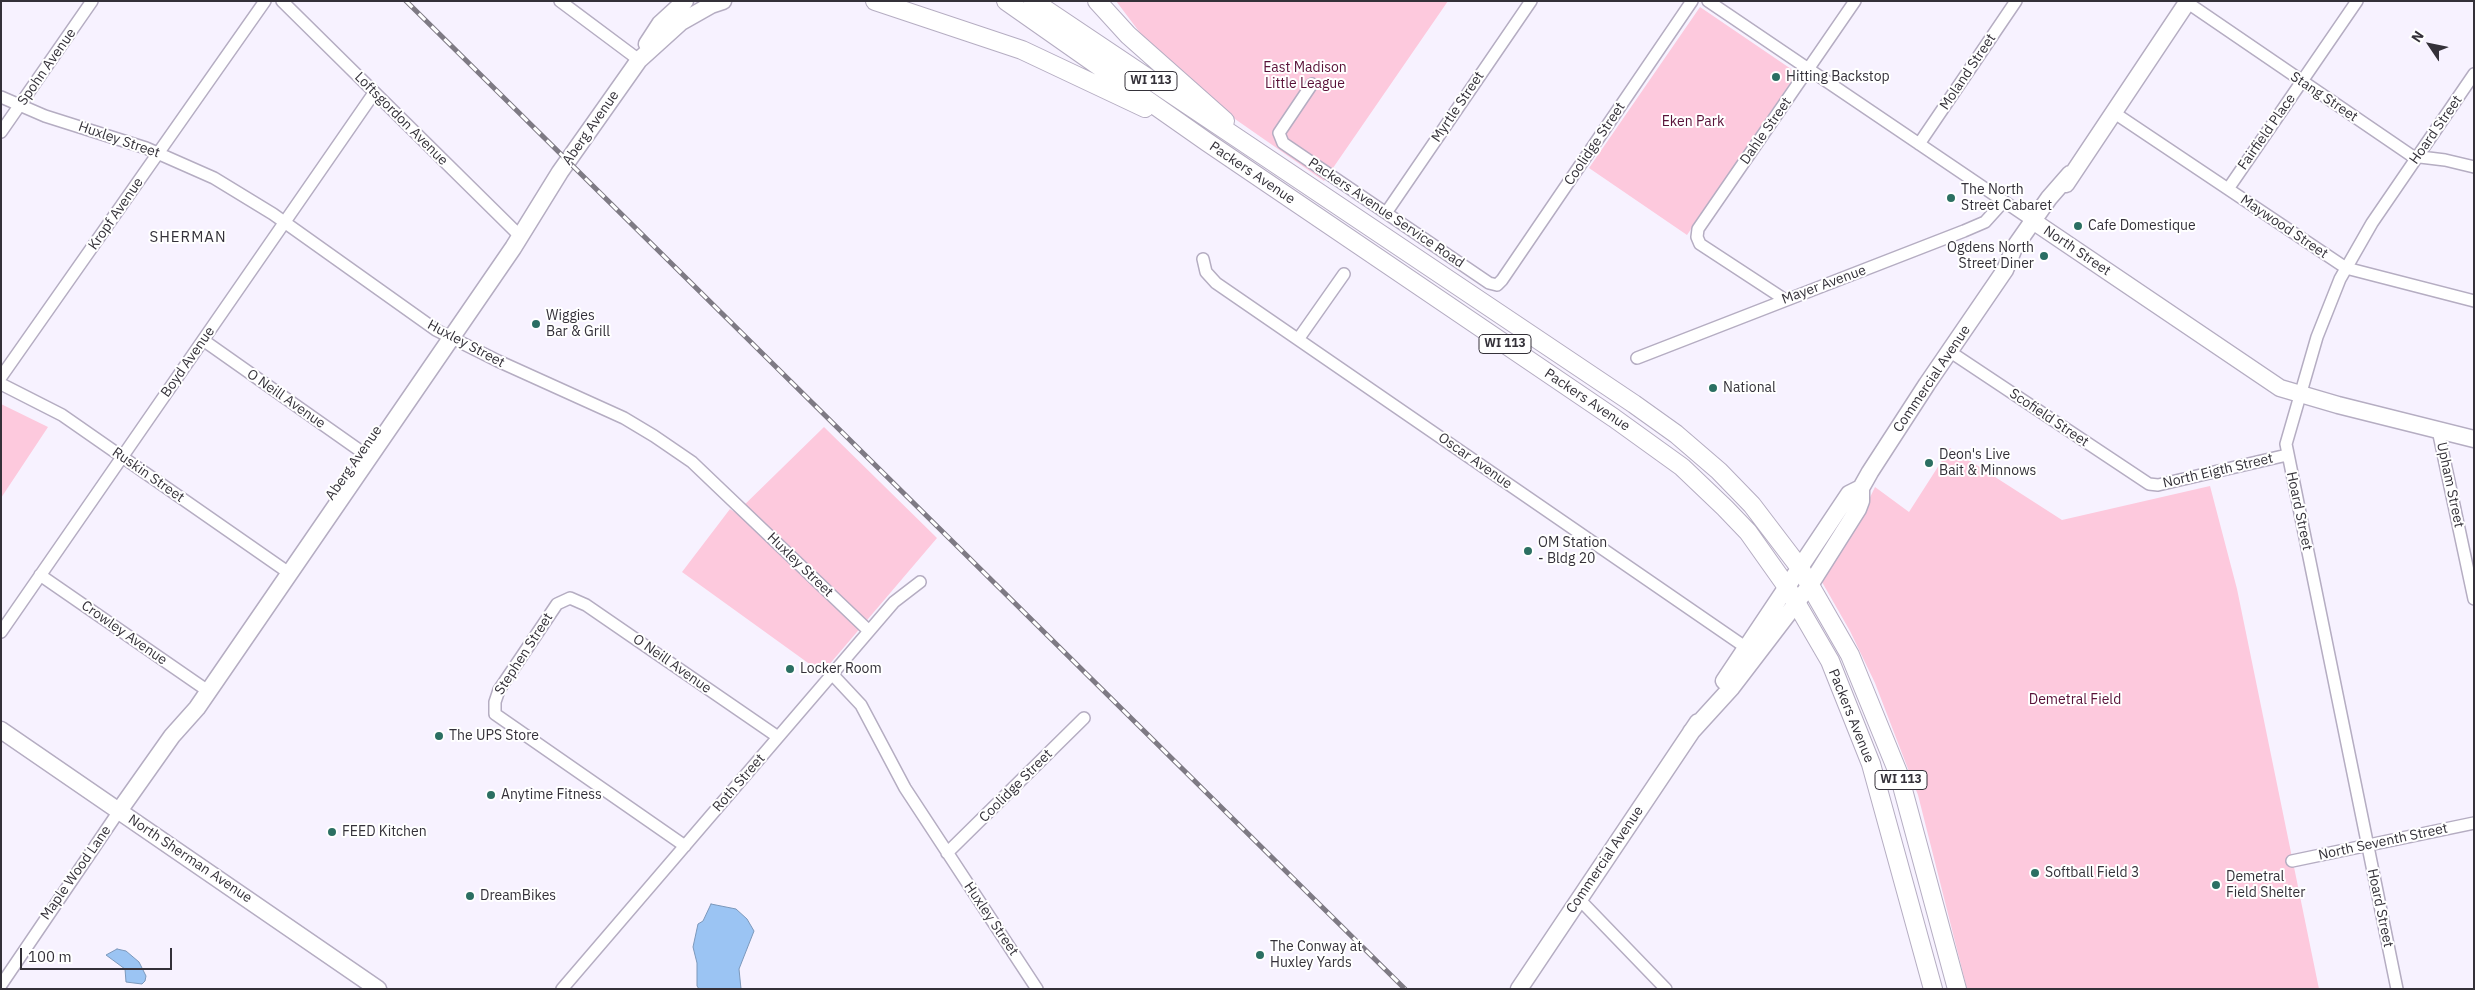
<!DOCTYPE html>
<style>
body{margin:0}
#map{position:relative;width:2475px;height:990px;overflow:hidden;background:#f7f2ff;font-family:"IBM Plex Sans",sans-serif}
canvas{display:block}
.frame{position:absolute;inset:0;border:2px solid #343139;pointer-events:none}
.north{position:absolute;left:2405px;top:20px;width:50px;height:50px;-webkit-text-stroke:4px #fff;paint-order:stroke;rotate:304deg;font-size:14px;font-weight:700;line-height:20px;text-align:center;color:#343139}
.north::after{content:'';display:block;margin:auto;width:18px;height:22px;background:#343139;clip-path:polygon(50% 0,100% 100%,50% 72%,0 100%)}
.scale{position:absolute;left:20px;top:948px;width:152px;height:22px;box-sizing:border-box;border:2px solid #343139;border-top:0;padding-left:6px;font-size:15px;line-height:18px;white-space:nowrap;color:#343139;-webkit-text-stroke:4px #fff;paint-order:stroke}
</style>
<div id="map">
<canvas width="2475" height="990"></canvas>
<div class="frame"></div>
<div class="north">N</div>
<div class="scale">100 m</div>
</div>
<script>
const ctx = document.querySelector('canvas').getContext('2d');
ctx.lineJoin = 'round';
function paint(path, color) {
  ctx.fillStyle = color;
  ctx.fill(path, 'evenodd');
}
function shape(rows) {
  const path = new Path2D();
  for (const r of rows) {
    path.moveTo(r[0], r[1]);
    for (let i = 2; i < r.length; i += 2) path.lineTo(r[i], r[i + 1]);
  }
  return path;
}
function strokePath(path, color, width, dash) {
  ctx.strokeStyle = color;
  ctx.lineWidth = width;
  ctx.lineCap = dash ? 'butt' : 'round';
  ctx.setLineDash(dash || []);
  ctx.stroke(path);
}
function write(font, color, halo, rows, align = 'center') {
  ctx.font = font + ' "IBM Plex Sans",sans-serif';
  ctx.lineWidth = 4;
  ctx.setLineDash([]);
  ctx.textBaseline = 'middle';
  ctx.strokeStyle = halo;
  ctx.fillStyle = color;
  for (const [text, x, y, turn = 0] of rows) {
    ctx.save();
    ctx.translate(x, y);
    ctx.rotate((+turn || 0) * Math.PI / 180);
    ctx.textAlign = isNaN(turn) ? turn : align;
    if (halo) ctx.strokeText(text, 0, 0);
    ctx.fillText(text, 0, 0);
    ctx.restore();
  }
}
paint(shape([
 [1116,1,1448,1,1324,181,1235,119,1141,34],
 [1700,7,1797,73,1687,235,1589,168],
 [1,404,48,427,1,498],
 [824,427,937,538,822,673,682,572,730,509,736,513],
 [1950,448,2062,520,2210,486,2237,589,2319,989,1967,989,1918,795,1875,683,1850,631,1822,582,1823,575,1862,514,1875,487,1909,512]
]), '#fdc9dd');
const water = shape([
 [711,904,736,909,747,919,754,931,739,969,741,989,699,989,697,986,697,963,693,947,698,924,703,921,711,904],
 [117,949,126,951,139,962,146,976,145,981,142,984,126,982,125,969,106,955,117,949]
]);
paint(water, '#9bc4f3');
strokePath(water, '#7c98bb', 1);
const street = shape([
 [282,1,521,237],
 [560,1,639,60],
 [1708,1,2033,221],
 [2185,1,2412,156,2445,160,2474,167],
 [1312,84,1279,133,1283,143,1489,283,1497,285,1502,280,1692,1],
 [1,97,45,116,146,148,214,178,273,214,436,330,498,361,624,418,654,436,692,462,869,631],
 [2113,112,2346,268,2474,301],
 [1,132,92,1],
 [1919,144,2016,1],
 [2228,189,2357,1],
 [1386,213,1531,1],
 [1203,259,1206,272,1216,283,1751,651],
 [1784,299,1700,244,1697,237,1698,229,1855,1],
 [1299,338,1344,274],
 [203,340,369,457],
 [1949,351,2149,484,2158,485,2287,455],
 [1637,358,1964,231,1985,222,2004,201],
 [1,377,265,1],
 [1,384,62,415,289,573],
 [2438,430,2474,599],
 [40,575,208,691],
 [1,632,374,93],
 [832,674,861,705,905,788,1037,989],
 [685,846,495,714,495,702,499,690,557,604,570,598,586,605,778,737],
 [947,853,1084,718],
 [2292,861,2474,823],
 [1579,899,1666,989],
 [1,985,119,811],
 [562,989,894,602,920,582],
 [2397,989,2286,444,2317,337,2340,279,2372,223,2474,74]
]);
const secondary = shape([
 [647,44,660,24,685,1],
 [2066,184,2188,1],
 [2033,221,2280,388,2338,405,2474,439],
 [1724,681,1849,494,1861,488],
 [1,730,378,989],
 [1691,732,1732,687,1810,585,1858,509,1861,501,1861,488,1870,472,1927,384,2005,270,2014,248,2049,198,2070,174],
 [119,811,172,736,197,708,513,248,560,172,639,60,681,22,711,5,723,1],
 [1519,989,1698,722]
]);
const primary = shape([
 [875,1,1022,50,1145,108],
 [1006,1,1207,142,1614,418,1682,467,1725,508,1748,532,1787,587,1830,661,1871,764,1933,989],
 [1033,1,1634,404,1676,434,1719,471,1752,505,1800,568,1850,655,1899,775,1957,989],
 [1097,1,1128,35,1225,121]
]);
strokePath(street, '#b5adc2', 14);
strokePath(secondary, '#b5adc2', 19);
strokePath(primary, '#b5adc2', 20);
strokePath(street, '#fff', 11);
strokePath(secondary, '#fff', 16);
strokePath(primary, '#fff', 18);
const rail = shape([
 [406,1,1405,989]
]);
strokePath(rail, '#7e7a84', 5);
strokePath(rail, '#fff', 3, [9]);
for (const [x, y, r, color] of [
 [1776,77,5,"#2b6f62"],
 [1951,198,5,"#2b6f62"],
 [2078,226,5,"#2b6f62"],
 [2044,256,5,"#2b6f62"],
 [536,324,5,"#2b6f62"],
 [1713,388,5,"#2b6f62"],
 [1929,463,5,"#2b6f62"],
 [1528,551,5,"#2b6f62"],
 [790,669,5,"#2b6f62"],
 [439,736,5,"#2b6f62"],
 [491,795,5,"#2b6f62"],
 [332,832,5,"#2b6f62"],
 [2035,873,5,"#2b6f62"],
 [2216,885,5,"#2b6f62"],
 [470,896,5,"#2b6f62"],
 [1260,955,5,"#2b6f62"]
]) {
  const dot = new Path2D();
  dot.arc(x, y, r, 0, 2 * Math.PI);
  ctx.fillStyle = color;
  ctx.fill(dot);
  strokePath(dot, '#fff', 2);
}
for (const [x, y, w] of [
 [1151,81,52],
 [1505,344,52],
 [1901,780,52]
]) {
  const box = new Path2D();
  box.roundRect(x - w / 2, y - 9.5, w, 19, 4);
  ctx.fillStyle = '#fff';
  ctx.fill(box);
  strokePath(box, '#343139', 1);
}
write('bold 12px', '#343139', null, [
 ["WI 113",1151,81],
 ["WI 113",1505,344],
 ["WI 113",1901,780]
]);
write('14px', '#343139', '#fff', [
 ["Spohn Avenue",47,67,-55],
 ["Moland Street",1968,72,-56],
 ["Stang Street",2324,97,34],
 ["Myrtle Street",1458,107,-56],
 ["Loftsgordon Avenue",401,119,45],
 ["Aberg Avenue",591,128,-55],
 ["Hoard Street",2436,130,-55],
 ["Dahle Street",1766,131,-55],
 ["Fairfield Place",2267,132,-55],
 ["Huxley Street",119,140,19],
 ["Coolidge Street",1595,144,-56],
 ["Packers Avenue",1252,173,34],
 ["Packers Avenue Service Road",1386,213,34],
 ["Kropf Avenue",116,214,-55],
 ["Maywood Street",2284,227,34],
 ["North Street",2077,251,34],
 ["Mayer Avenue",1824,285,-20],
 ["Huxley Street",466,344,28],
 ["Boyd Avenue",188,362,-55],
 ["Commercial Avenue",1932,379,-56],
 ["O Neill Avenue",286,399,35],
 ["Packers Avenue",1587,400,34],
 ["Scofield Street",2049,418,34],
 ["Oscar Avenue",1475,461,35],
 ["Aberg Avenue",354,463,-55],
 ["North Eigth Street",2218,471,-13],
 ["Ruskin Street",148,475,35],
 ["Upham Street",2450,485,78],
 ["Hoard Street",2299,511,78],
 ["Huxley Street",800,565,44],
 ["Crowley Avenue",124,633,35],
 ["Stephen Street",524,654,-57],
 ["O Neill Avenue",672,664,35],
 ["Packers Avenue",1851,716,68],
 ["Roth Street",739,783,-49],
 ["Coolidge Street",1016,786,-45],
 ["North Seventh Street",2383,842,-12],
 ["North Sherman Avenue",190,859,34],
 ["Commercial Avenue",1605,860,-56],
 ["Maple Wood Lane",76,873,-55],
 ["Hoard Street",2380,908,78],
 ["Huxley Street",991,919,56]
]);
write('14px', '#591138', '#fff', [
 ["East Madison",1305,68],
 ["Little League",1305,84],
 ["Eken Park",1693,122],
 ["Demetral Field",2075,700]
]);
write('14px', '#343139', '#fff', [
 ["Hitting Backstop",1786,77],
 ["The North",1961,190],
 ["Street Cabaret",1961,206],
 ["Cafe Domestique",2088,226],
 ["Ogdens North",2034,248,"right"],
 ["Street Diner",2034,264,"right"],
 ["Wiggies",546,316],
 ["Bar & Grill",546,332],
 ["National",1723,388],
 ["Deon's Live",1939,455],
 ["Bait & Minnows",1939,471],
 ["OM Station",1538,543],
 ["- Bldg 20",1538,559],
 ["Locker Room",800,669],
 ["The UPS Store",449,736],
 ["Anytime Fitness",501,795],
 ["FEED Kitchen",342,832],
 ["Softball Field 3",2045,873],
 ["Demetral",2226,877],
 ["Field Shelter",2226,893],
 ["DreamBikes",480,896],
 ["The Conway at",1270,947],
 ["Huxley Yards",1270,963]
], 'left');
ctx.letterSpacing = '1px';
write('15px', '#343139', '#fff', [
 ["SHERMAN",188,238]
]);
ctx.letterSpacing = '0px';
</script>
